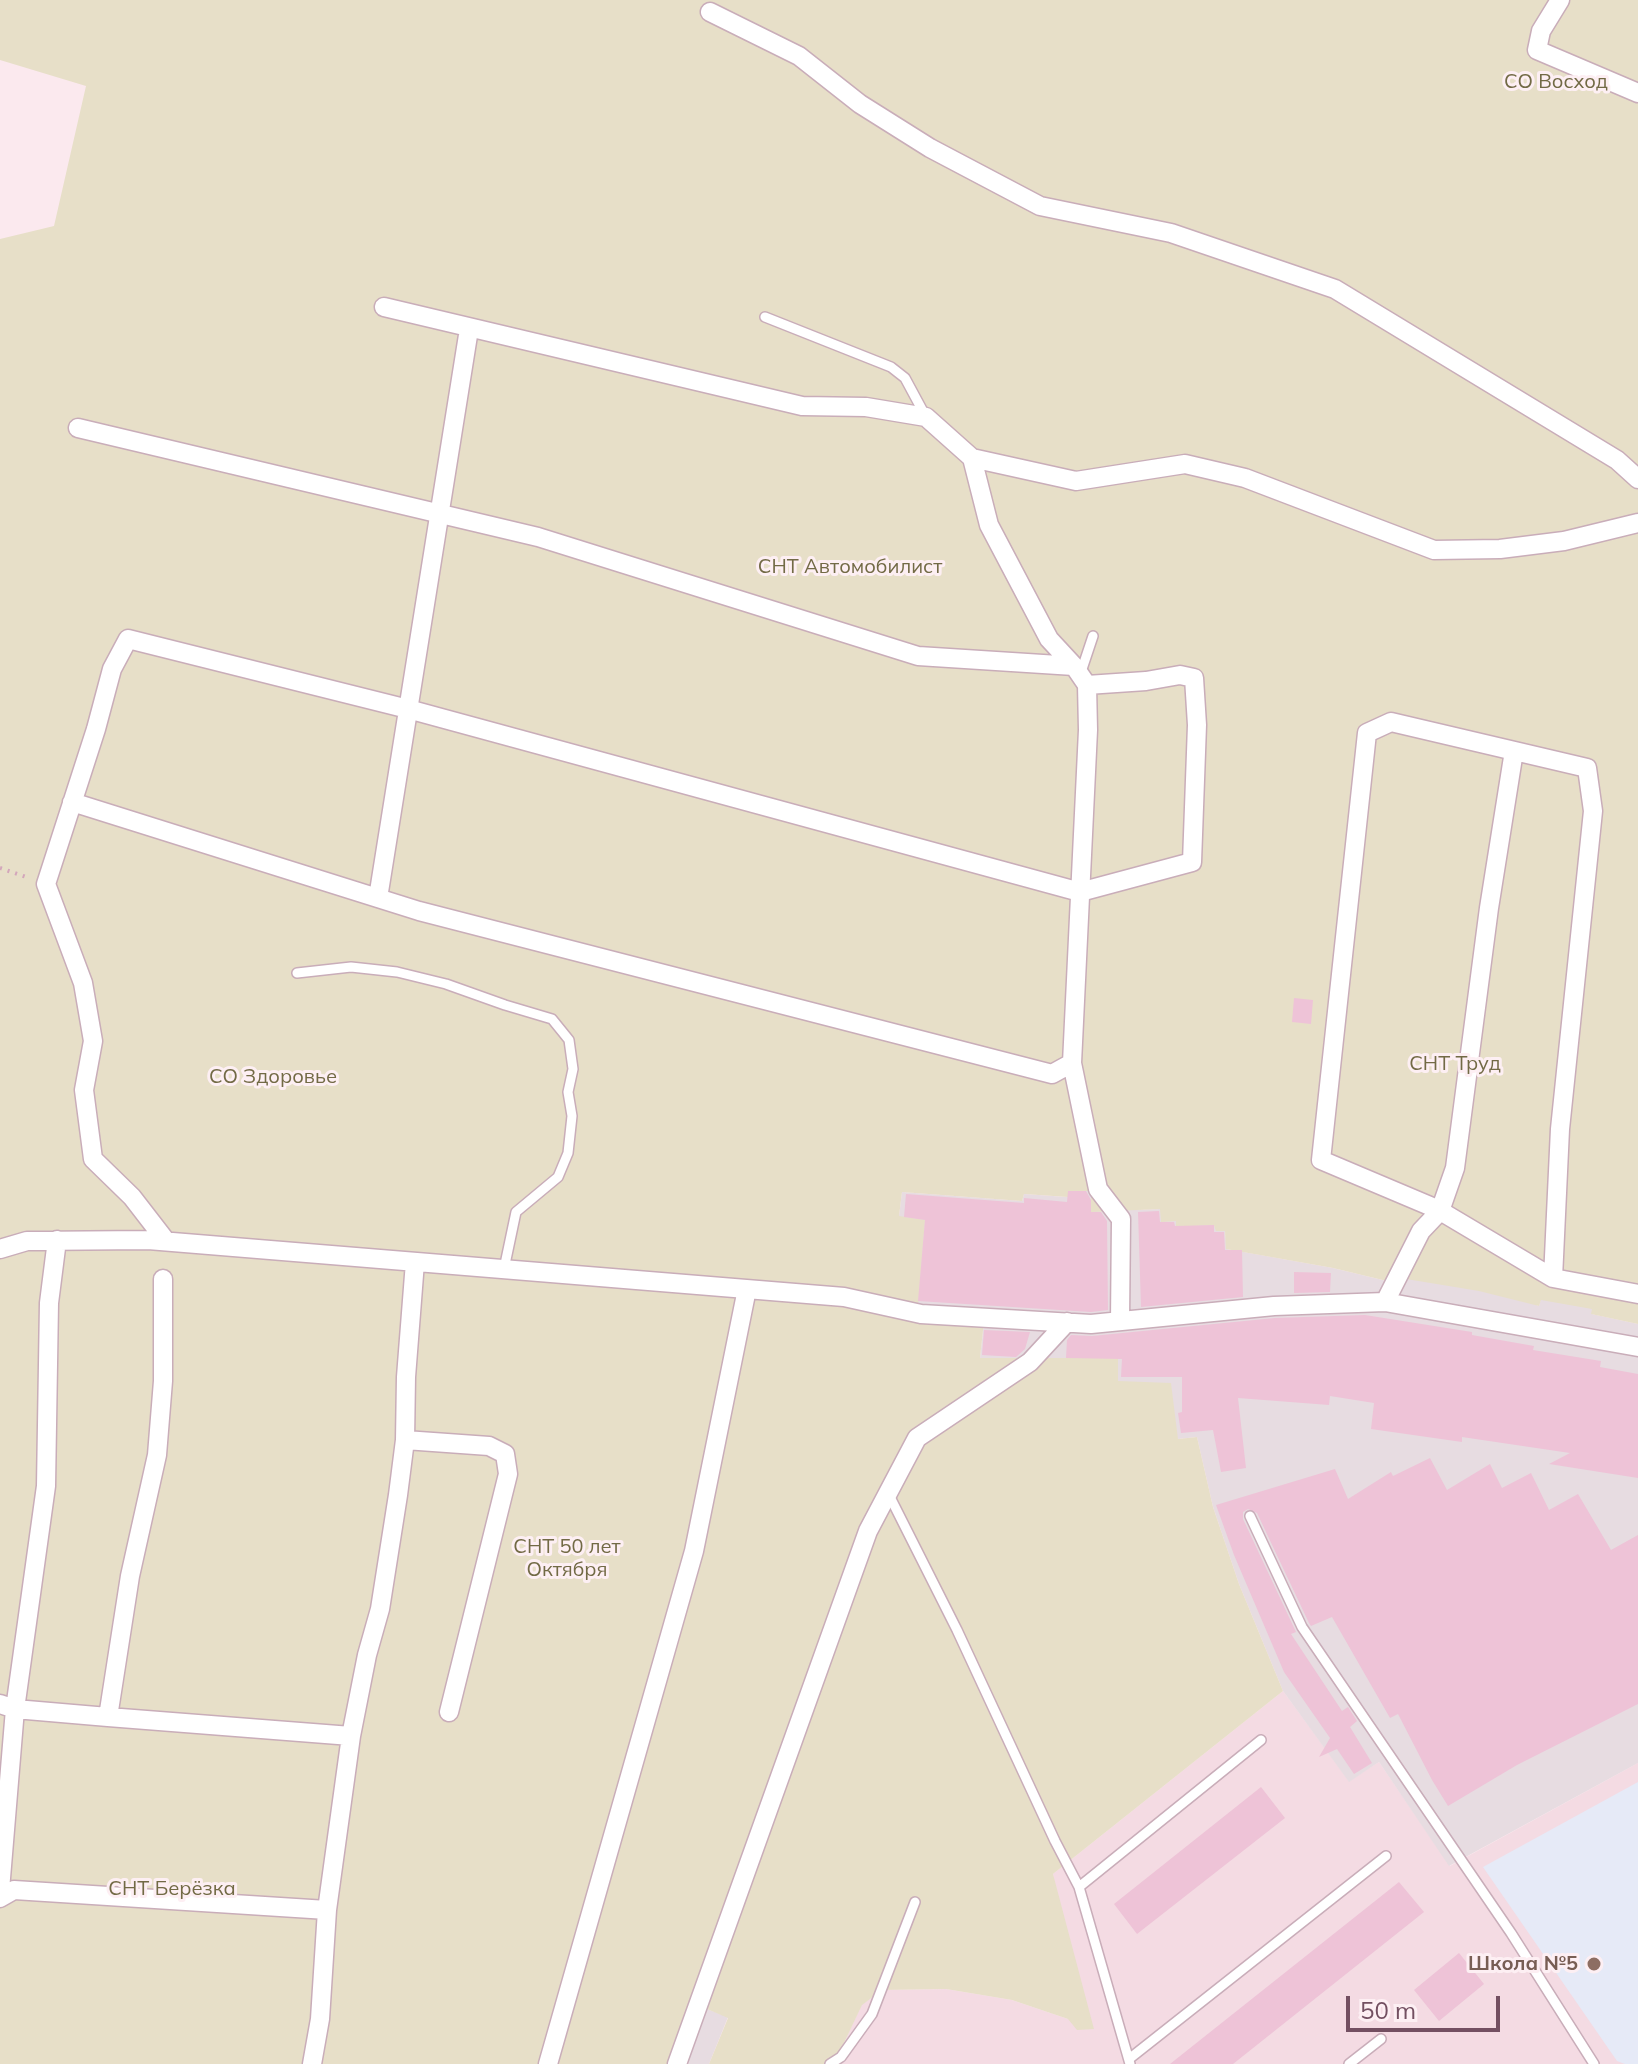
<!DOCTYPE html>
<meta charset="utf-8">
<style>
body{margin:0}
#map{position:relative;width:1638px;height:2064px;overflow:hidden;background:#fbe9ee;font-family:Mulish,sans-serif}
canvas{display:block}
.scale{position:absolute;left:1346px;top:1996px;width:154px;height:36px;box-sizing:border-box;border:4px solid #734f61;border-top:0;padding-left:10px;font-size:24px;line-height:28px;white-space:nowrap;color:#734f61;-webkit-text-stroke:6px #fdeff3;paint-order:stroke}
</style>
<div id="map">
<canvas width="1638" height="2064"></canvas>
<div class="scale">50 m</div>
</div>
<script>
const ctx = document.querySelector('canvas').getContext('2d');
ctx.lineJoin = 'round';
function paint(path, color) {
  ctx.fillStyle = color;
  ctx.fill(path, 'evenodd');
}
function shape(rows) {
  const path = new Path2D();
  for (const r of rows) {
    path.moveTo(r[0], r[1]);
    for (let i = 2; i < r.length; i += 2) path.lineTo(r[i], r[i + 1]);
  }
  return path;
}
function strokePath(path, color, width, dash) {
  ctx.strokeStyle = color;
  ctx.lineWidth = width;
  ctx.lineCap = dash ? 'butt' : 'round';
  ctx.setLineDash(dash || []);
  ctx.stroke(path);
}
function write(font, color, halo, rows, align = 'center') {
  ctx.font = font + ' Mulish,sans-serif';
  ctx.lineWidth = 6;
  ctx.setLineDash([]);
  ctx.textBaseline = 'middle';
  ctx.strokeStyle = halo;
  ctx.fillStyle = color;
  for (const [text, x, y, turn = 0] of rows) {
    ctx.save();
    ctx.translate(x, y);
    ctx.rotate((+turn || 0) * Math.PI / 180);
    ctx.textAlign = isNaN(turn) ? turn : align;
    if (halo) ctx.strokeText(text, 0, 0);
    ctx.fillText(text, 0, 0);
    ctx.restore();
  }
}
paint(shape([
 [1283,1691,1349,1781,1379,1762,1450,1866,1638,1763,1638,2064,834,2064,862,2004,882,1990,946,1989,1012,2000,1068,2019,1053,1874]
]), '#f4dbe3');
paint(shape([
 [1068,1191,1092,1191,1091,1211,1161,1209,1177,1221,1216,1225,1225,1231,1227,1249,1333,1268,1391,1282,1401,1256,1539,1306,1544,1286,1596,1296,1592,1314,1638,1324,1638,1763,1449,1866,1379,1762,1349,1782,1283,1691,1239,1584,1213,1507,1197,1437,1178,1439,1117,1381,1117,1358,980,1358,985,1312,918,1308,899,1216,902,1192,1022,1201,1024,1194,1067,1197],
 [707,2009,728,2017,709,2064,687,2064]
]), '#e7dce1');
paint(shape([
 [1638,1782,1638,2064,1625,2064,1617,2061,1483,1867]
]), '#e6eaf7');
paint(shape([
 [0,0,1638,0,1638,1324,1591,1314,1592,1309,1541,1300,1539,1306,1479,1291,1394,1277,1391,1282,1333,1268,1226,1249,1225,1231,1216,1231,1214,1225,1176,1227,1176,1221,1161,1222,1160,1209,1091,1212,1091,1191,1068,1191,1068,1197,1024,1194,1022,1201,902,1192,899,1216,925,1220,918,1307,985,1312,980,1358,1118,1358,1118,1381,1171,1383,1178,1439,1197,1437,1213,1507,1239,1584,1283,1691,1053,1874,1094,2029,1077,2030,1068,2019,1012,2000,946,1989,882,1990,862,2005,834,2064,709,2064,728,2018,707,2009,687,2064,0,2064,0,239,54,226,86,86,0,60]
]), '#e7dfc8');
paint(shape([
 [1294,998,1313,1000,1311,1024,1292,1022],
 [1068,1191,1086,1191,1091,1200,1091,1212,1101,1212,1107,1221,1108,1310,1091,1312,918,1301,925,1220,904,1217,906,1194,1024,1203,1024,1198,1067,1202],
 [1159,1211,1160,1222,1174,1222,1175,1226,1214,1225,1214,1232,1224,1232,1225,1250,1242,1250,1243,1297,1141,1307,1138,1212],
 [1294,1272,1331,1273,1330,1292,1294,1293],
 [1365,1315,1472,1332,1472,1335,1534,1346,1533,1350,1601,1361,1600,1367,1638,1374,1638,1478,1549,1464,1570,1453,1462,1437,1462,1442,1371,1429,1374,1403,1330,1396,1329,1405,1238,1398,1246,1468,1221,1472,1213,1430,1181,1433,1178,1413,1182,1412,1182,1377,1121,1377,1122,1359,1066,1358,1067,1340,1071,1335,1092,1336,1275,1318],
 [984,1330,1030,1332,1025,1349,1016,1357,982,1355],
 [1430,1458,1447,1490,1490,1464,1502,1488,1531,1473,1549,1510,1578,1494,1611,1550,1638,1535,1638,1704,1517,1765,1448,1806,1432,1780,1398,1714,1390,1718,1332,1617,1311,1626,1309,1623,1257,1513,1248,1509,1243,1512,1243,1519,1296,1632,1291,1634,1342,1711,1348,1707,1357,1721,1350,1727,1372,1763,1354,1774,1337,1749,1319,1757,1330,1738,1284,1672,1234,1555,1216,1505,1335,1469,1348,1499,1391,1472,1393,1476],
 [1261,1787,1285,1818,1137,1934,1114,1904],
 [1399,1882,1424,1912,1233,2064,1170,2064],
 [1459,1953,1484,1984,1439,2021,1414,1990]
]), '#eec3d7');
const service = shape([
 [765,317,891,367,905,378,926,417],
 [1080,675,1093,636],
 [297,973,351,967,397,972,446,984,505,1005,552,1019,569,1040,573,1069,568,1092,572,1116,568,1153,558,1177,516,1212,504,1269],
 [888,1493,957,1630,1055,1841,1079,1887],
 [1250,1516,1302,1627,1511,1933,1594,2064],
 [1129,2059,1386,1856],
 [830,2064,841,2057,872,2014,915,1902],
 [1130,2064,1079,1887,1261,1740],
 [1349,2064,1381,2039]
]);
const minor = shape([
 [1560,0,1541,31,1537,50,1638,93],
 [710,12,799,56,860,104,930,148,1040,206,1171,233,1335,289,1617,460,1638,479],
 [384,307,802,406,866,407,926,417,972,458,1076,481,1185,464,1245,478,1434,550,1500,549,1564,541,1638,523],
 [78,428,538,537,918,656,1074,666],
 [972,458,989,525,1049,639,1074,666,1087,685,1088,730,1072,1063,1098,1189,1121,1219,1120,1321],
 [72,802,419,911,1052,1074,1072,1063],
 [378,898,469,329],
 [166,1241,132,1197,93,1159,84,1090,93,1041,83,983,46,884,96,729,112,669,128,639,408,709,1080,892,1192,862,1197,725,1194,678,1180,675,1146,681,1087,685],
 [0,1249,27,1241,148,1240,844,1297,921,1314,1091,1324,1274,1306,1385,1302,1638,1347],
 [1553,1278,1560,1129,1593,811,1587,768,1391,722,1367,733,1321,1160,1437,1209,1553,1278,1638,1294],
 [1385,1302,1421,1231,1440,1211,1455,1168,1489,908,1514,751],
 [405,1440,489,1446,505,1454,508,1474,449,1712],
 [0,1704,15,1709,108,1717,351,1736],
 [108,1717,130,1576,157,1455,163,1381,163,1279],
 [0,1890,15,1709,46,1486,49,1303,57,1240],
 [0,1898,14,1890,327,1910],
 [312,2064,320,2019,327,1910,351,1736,367,1655,380,1609,398,1495,405,1440,406,1377,415,1262],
 [548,2064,694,1551,747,1289],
 [677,2064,868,1531,888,1493,917,1438,1030,1362,1067,1322]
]);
strokePath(service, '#c9adb9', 12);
strokePath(minor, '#c9adb9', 21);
strokePath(shape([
 [0,868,29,878]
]), '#d3a6bb', 4, [2, 6]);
strokePath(service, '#fff', 9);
strokePath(minor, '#fff', 18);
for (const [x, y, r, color] of [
 [1594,1964,8,"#8d6e63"]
]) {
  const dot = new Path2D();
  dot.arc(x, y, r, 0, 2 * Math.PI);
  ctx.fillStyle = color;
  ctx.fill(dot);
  strokePath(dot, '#fdeff3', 3);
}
write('20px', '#726a45', '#fdeff3', [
 ["СО Восход",1556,82],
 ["СНТ Автомобилист",850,567],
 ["СНТ Труд",1455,1064],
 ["СО Здоровье",273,1077],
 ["СНТ 50 лет",567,1547],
 ["Октября",567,1570],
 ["СНТ Берёзка",172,1889]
]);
write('bold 20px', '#785e54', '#fdeff3', [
 ["Школа №5",1578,1964]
], 'right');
</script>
